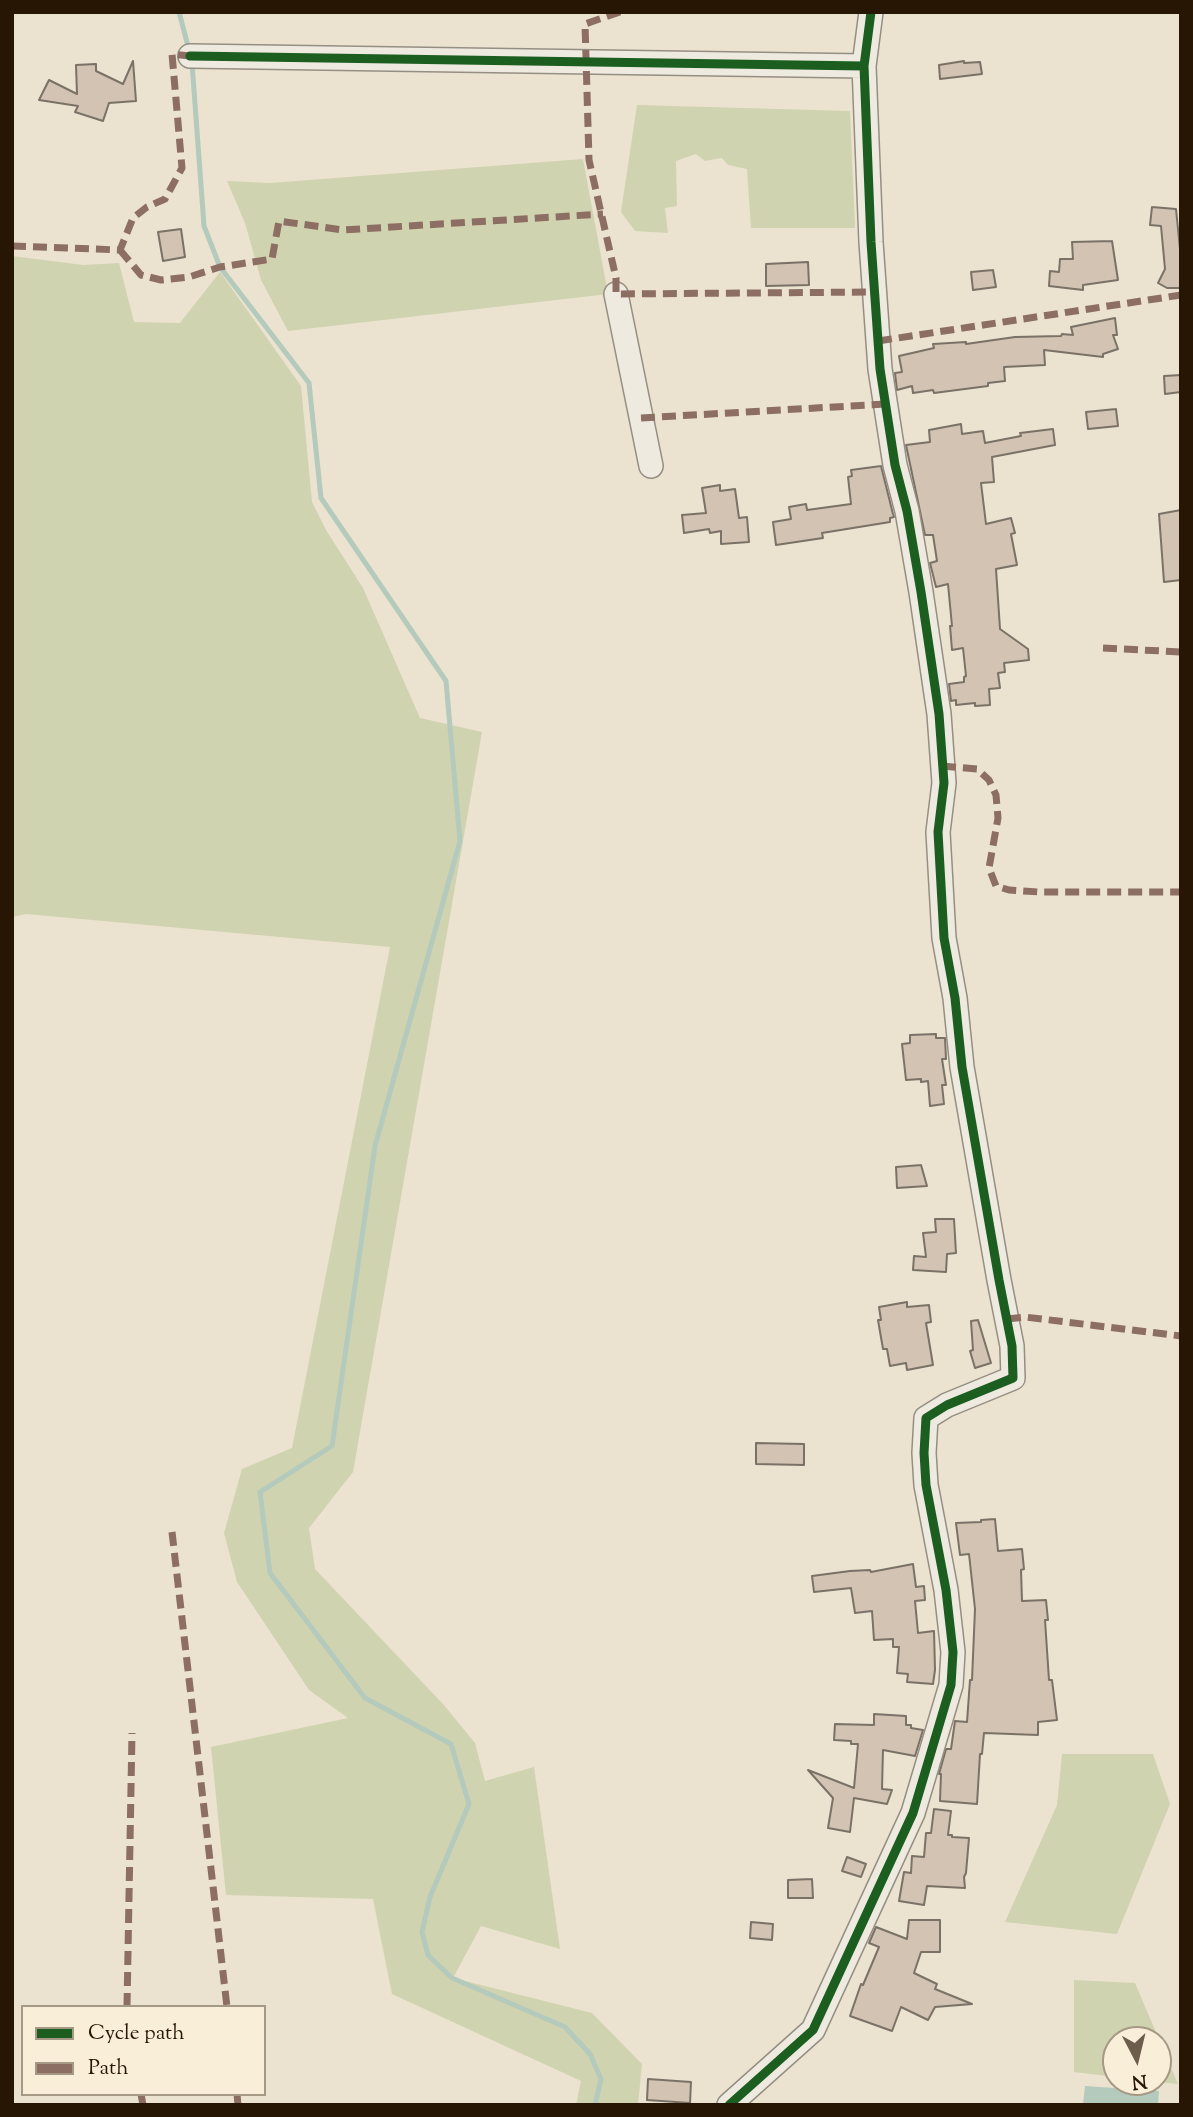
<!DOCTYPE html>
<style>
body{margin:0}
#map{position:relative;width:1193px;height:2117px;overflow:hidden;background:#ebe2d0;font-family:"Sorts Mill Goudy",serif}
canvas{display:block}
.frame{position:absolute;inset:0;border:14px solid #281605;pointer-events:none}
.legend{position:absolute;left:21px;top:2005px;width:245px;height:91px;box-sizing:border-box;background:#f9efd9;border:2px solid #a59884;margin:0;padding:9px 12px;list-style:none;font-size:21px;color:#281605}
.legend li{display:flex;align-items:center;gap:14px;height:35px}
.legend b{width:35px;border:2px solid #a59884}
.north{position:absolute;left:1102px;top:2026px;width:70px;height:70px;box-sizing:border-box;background:#f9efd9;border:2px solid #a59884;border-radius:50%;rotate:173deg;font-size:19px;font-weight:700;line-height:28px;text-align:center;color:#281605}
.north::after{content:'';display:block;margin:auto;width:24px;height:32px;background:#6c5d4c;clip-path:polygon(50% 0,100% 100%,50% 72%,0 100%)}
</style>
<div id="map">
<canvas width="1193" height="2117"></canvas>
<div class="frame"></div>
<ul class="legend">
<li><b style="height:9px;background:#1b5e20"></b>Cycle path</li>
<li><b style="height:9px;background:#8d6e63"></b>Path</li>
</ul>
<div class="north">N</div>
</div>
<script>
const ctx = document.querySelector('canvas').getContext('2d');
ctx.lineJoin = 'round';
function paint(path, color) {
  ctx.fillStyle = color;
  ctx.fill(path, 'evenodd');
}
function shape(rows) {
  const path = new Path2D();
  for (const r of rows) {
    path.moveTo(r[0], r[1]);
    for (let i = 2; i < r.length; i += 2) path.lineTo(r[i], r[i + 1]);
  }
  return path;
}
function strokePath(path, color, width, dash) {
  ctx.strokeStyle = color;
  ctx.lineWidth = width;
  ctx.lineCap = dash ? 'butt' : 'round';
  ctx.setLineDash(dash || []);
  ctx.stroke(path);
}
paint(shape([
 [637,105,850,111,855,228,751,228,747,169,728,165,722,158,705,161,696,154,676,161,677,206,665,208,668,233,635,231,621,212],
 [583,159,608,294,288,331,261,280,245,223,227,181,270,183],
 [12,256,83,265,119,263,134,322,180,323,220,272,301,386,312,502,326,530,363,588,420,718,482,732,353,1472,309,1528,315,1569,443,1704,475,1743,485,1781,534,1767,560,1949,481,1926,453,1978,592,2013,642,2064,638,2105,576,2105,581,2081,392,1994,373,1899,226,1895,211,1747,348,1718,309,1690,237,1582,224,1533,242,1469,292,1448,390,947,26,914,12,917],
 [1062,1754,1153,1754,1170,1804,1117,1934,1005,1922,1057,1805],
 [1074,1980,1135,1983,1178,2084,1158,2082,1158,2040,1116,2040,1116,2077,1074,2072]
]), '#d0d3b0');
paint(shape([
 [1085,2086,1159,2091,1158,2105,1083,2105]
]), '#b4cabd');
strokePath(shape([
 [179,12,189,50],
 [192,63,204,226,220,267,309,383,321,498,446,681,460,841,375,1146,332,1446,260,1492,270,1573,365,1698,451,1744,469,1804,430,1897,422,1932,428,1955,452,1978,565,2027,590,2054,601,2079,595,2105]
]), '#b4cabd', 5);
const building = shape([
 [133,61,136,101,109,103,103,121,75,112,78,106,39,100,49,80,77,94,76,65,96,64,96,71,123,84,133,61],
 [964,61,964,63,980,62,982,74,940,79,939,65,964,61],
 [1152,207,1176,209,1181,259,1181,288,1167,288,1158,283,1165,269,1161,226,1150,225,1152,207],
 [181,229,185,257,163,261,158,232,181,229],
 [1112,241,1118,280,1083,285,1083,290,1049,286,1050,271,1059,272,1060,259,1073,259,1072,242,1112,241],
 [808,262,809,285,766,286,766,264,808,262],
 [993,270,996,287,973,290,971,272,993,270],
 [1115,318,1117,335,1113,335,1118,349,1103,354,1103,357,1044,350,1045,365,1004,367,1005,381,988,383,988,386,934,393,933,390,913,393,912,386,897,390,895,373,902,372,899,356,934,348,933,344,966,342,966,344,1015,337,1061,336,1062,334,1073,335,1071,327,1115,318],
 [1181,375,1181,392,1165,394,1164,376,1181,375],
 [1116,409,1118,426,1088,429,1086,412,1116,409],
 [961,424,962,434,983,431,985,443,1021,436,1020,433,1053,429,1055,445,992,457,994,482,981,483,986,524,1011,518,1015,533,1011,534,1017,565,996,569,1000,629,1028,649,1029,660,1004,663,1005,672,998,673,1000,688,989,689,990,705,975,706,975,703,956,705,956,700,951,701,949,684,964,682,964,677,966,676,963,648,952,650,950,626,952,626,948,584,936,587,930,563,937,561,933,535,925,535,906,445,930,442,929,430,961,424],
 [881,466,893,514,894,517,890,518,890,522,822,533,823,538,776,545,773,522,791,519,789,507,806,504,807,510,851,504,848,477,852,476,851,470,881,466],
 [720,485,720,491,735,489,739,518,747,517,749,542,721,544,721,531,710,533,709,529,684,533,682,515,706,513,702,488,720,485],
 [1181,510,1181,580,1164,582,1159,514,1181,510],
 [936,1034,936,1038,945,1038,946,1059,942,1059,946,1085,942,1085,944,1104,930,1106,928,1081,921,1082,921,1079,906,1080,902,1044,910,1043,910,1035,936,1034],
 [921,1165,927,1186,897,1188,896,1167,921,1165],
 [935,1219,954,1219,956,1253,947,1254,946,1272,913,1270,914,1256,926,1257,923,1233,936,1232,935,1219],
 [907,1302,907,1307,929,1305,931,1322,926,1323,933,1365,907,1370,906,1363,890,1366,887,1349,883,1349,878,1320,881,1320,879,1307,907,1302],
 [978,1320,991,1363,975,1368,970,1351,973,1350,971,1321,978,1320],
 [756,1443,804,1444,804,1465,756,1464,756,1443],
 [995,1519,998,1551,1022,1549,1024,1569,1021,1570,1022,1601,1046,1600,1048,1620,1045,1620,1049,1680,1052,1680,1057,1720,1038,1722,1038,1735,984,1733,982,1754,980,1754,977,1804,940,1801,941,1774,939,1774,946,1749,951,1749,955,1721,967,1722,970,1680,972,1680,975,1609,969,1554,960,1555,956,1523,981,1522,981,1520,995,1519],
 [913,1564,916,1587,924,1586,925,1600,915,1601,918,1633,934,1631,935,1670,933,1684,907,1682,908,1674,897,1673,899,1647,893,1647,893,1639,874,1640,872,1611,855,1613,851,1588,814,1592,812,1576,850,1571,870,1570,871,1572,913,1564],
 [874,1714,906,1716,906,1725,911,1725,911,1728,923,1730,915,1756,883,1750,882,1789,892,1790,887,1804,854,1798,850,1832,828,1828,833,1798,808,1770,854,1788,858,1744,851,1744,851,1741,834,1740,835,1724,874,1725,874,1714],
 [934,1809,951,1811,948,1835,952,1835,952,1837,969,1838,966,1873,964,1877,965,1888,927,1886,924,1905,899,1901,904,1872,911,1873,912,1856,924,1857,926,1833,931,1833,934,1809],
 [847,1857,866,1864,861,1877,842,1871,847,1857],
 [812,1879,813,1898,788,1898,788,1880,812,1879],
 [909,1920,940,1920,940,1952,921,1952,914,1973,937,1984,935,1989,972,2004,935,2007,928,2020,901,2007,892,2031,850,2016,861,1984,863,1985,879,1947,869,1943,876,1927,907,1939,909,1920],
 [751,1922,773,1924,772,1940,750,1938,751,1922],
 [648,2079,691,2082,690,2103,647,2100,648,2079]
]);
paint(building, '#d2c3b2');
strokePath(building, '#7a7266', 2);
const minor = shape([
 [190,56,864,66],
 [616,294,651,466],
 [729,2105,813,2030,913,1813,951,1685,953,1652,946,1590,926,1485,924,1453,926,1418,947,1405,1013,1378,1012,1346,999,1280,962,1067,955,998,944,938,938,832,944,783,939,714,921,592,907,511,895,465,880,369,871,242,864,66,871,12]
]);
strokePath(minor, '#958e82', 26);
strokePath(minor, '#eeeae0', 23);
strokePath(shape([
 [620,12,585,24,589,160,616,278,616,294,874,292],
 [12,246,120,250,133,218,147,207,165,199,182,168,172,54,190,56],
 [120,250,141,275,161,280,189,277,220,267,272,259,279,221,343,230,603,214],
 [878,341,1181,295],
 [641,418,886,404],
 [1103,648,1181,652],
 [942,766,977,769,989,780,996,795,998,818,989,868,996,886,1009,890,1039,892,1181,892],
 [1007,1319,1025,1317,1181,1336],
 [172,1532,227,2007],
 [127,2007,132,1733],
 [141,2094,143,2105],
 [237,2094,238,2105]
]), '#8d6e63', 7, [14, 7]);
strokePath(shape([
 [190,56,864,66],
 [729,2105,813,2030,913,1813,951,1685,953,1652,946,1590,926,1485,924,1453,926,1418,947,1405,1013,1378,1012,1346,999,1280,962,1067,955,998,944,938,938,832,944,783,939,714,921,592,907,511,895,465,880,369,871,242,864,66,871,12]
]), '#1b5e20', 9);
</script>
